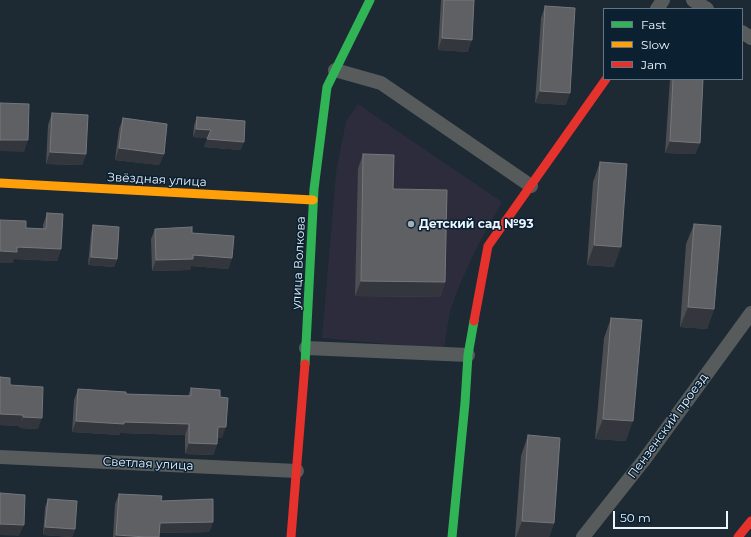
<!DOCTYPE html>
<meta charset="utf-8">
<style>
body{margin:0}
#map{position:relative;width:751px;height:537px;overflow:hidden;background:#1d2933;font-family:Montserrat,sans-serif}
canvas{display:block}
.legend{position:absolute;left:603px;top:8px;width:140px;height:72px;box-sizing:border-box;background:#0b2031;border:1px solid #647583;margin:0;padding:5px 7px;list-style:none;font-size:12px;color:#eaf5ff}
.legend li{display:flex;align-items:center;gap:8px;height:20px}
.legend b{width:20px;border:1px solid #647583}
.scale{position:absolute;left:613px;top:511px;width:115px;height:18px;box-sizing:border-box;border:2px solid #eaf5ff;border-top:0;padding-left:5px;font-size:12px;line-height:14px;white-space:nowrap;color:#eaf5ff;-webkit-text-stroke:3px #0b2031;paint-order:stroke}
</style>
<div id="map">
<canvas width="751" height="537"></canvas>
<ul class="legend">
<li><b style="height:5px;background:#30b455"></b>Fast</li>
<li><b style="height:5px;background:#ff9f0a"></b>Slow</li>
<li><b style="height:5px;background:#e5322d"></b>Jam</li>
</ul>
<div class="scale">50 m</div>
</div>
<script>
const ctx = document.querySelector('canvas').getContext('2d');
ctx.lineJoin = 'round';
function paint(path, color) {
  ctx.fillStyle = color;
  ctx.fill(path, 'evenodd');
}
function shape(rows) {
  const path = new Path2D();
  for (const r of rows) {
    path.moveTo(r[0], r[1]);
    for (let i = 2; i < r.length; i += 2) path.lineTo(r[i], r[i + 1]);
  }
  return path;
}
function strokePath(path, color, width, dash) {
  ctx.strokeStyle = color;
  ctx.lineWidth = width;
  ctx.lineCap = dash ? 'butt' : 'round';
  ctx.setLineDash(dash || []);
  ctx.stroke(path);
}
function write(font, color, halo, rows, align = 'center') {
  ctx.font = font + ' Montserrat,sans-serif';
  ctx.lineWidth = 3;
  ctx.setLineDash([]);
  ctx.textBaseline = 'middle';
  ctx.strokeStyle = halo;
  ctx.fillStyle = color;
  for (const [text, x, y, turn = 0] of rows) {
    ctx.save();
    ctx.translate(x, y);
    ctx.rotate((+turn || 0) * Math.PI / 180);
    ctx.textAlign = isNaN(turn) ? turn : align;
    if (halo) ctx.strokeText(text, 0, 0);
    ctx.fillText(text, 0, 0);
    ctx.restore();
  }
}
paint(shape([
 [358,104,502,202,478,245,460,284,450,311,444,349,322,338,336,172,346,121]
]), '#2d2c3d');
strokePath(shape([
 [693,0,707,9],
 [657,9,663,0],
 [742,32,751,38],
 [335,70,381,83,531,186],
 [306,348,468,355],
 [0,457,297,471],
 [583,537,644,460,751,313]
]), '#575b5b', 14);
strokePath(shape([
 [305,364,314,189,327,87,370,0],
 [452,537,465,403,468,355,474,321]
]), '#30b455', 9);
strokePath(shape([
 [0,183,313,200]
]), '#ff9f0a', 9);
strokePath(shape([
 [474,321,488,246,606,79],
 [291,537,305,364],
 [738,537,751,521]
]), '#e5322d', 9);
paint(shape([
 [441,0,474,0,468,52,438,50],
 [545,6,566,105,535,103,541,18],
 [670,79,703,79,700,143,695,154,665,153],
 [52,113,86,154,82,165,46,164,48,125],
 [197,117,241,150,204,147,208,138,193,137,194,125],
 [123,118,164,154,159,165,115,160,119,129],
 [363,154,393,189,445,282,440,297,355,296,358,169],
 [600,162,614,267,587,265,593,182],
 [47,213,61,249,57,261,14,259,12,263,0,263,26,228,43,229,43,225],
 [694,224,714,309,707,329,680,327,686,244],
 [93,225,117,259,114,267,88,265,91,233],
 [155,229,192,233,232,258,228,269,191,266,190,270,152,271,151,239],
 [611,318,626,441,595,439,604,338],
 [0,377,10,385,38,429,19,428,20,426,0,425],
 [191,388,220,397,222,438,217,438,217,444,213,455,185,454,185,435,120,433,120,435,72,432,74,400,78,389,126,394,188,396],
 [528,435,554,523,549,537,515,537,521,456],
 [119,494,161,501,213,522,209,532,159,533,159,537,113,537,115,504],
 [48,499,75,529,72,537,43,535,45,507]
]), '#4d4e51');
paint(shape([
 [442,38,472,40,468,52,438,50],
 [540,91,570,93,566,105,535,103],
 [196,129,211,130,208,138,193,137],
 [207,139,244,142,241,150,204,147],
 [0,140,28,140,24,152,0,151],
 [670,141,700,143,695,154,665,153],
 [119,148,164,154,159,165,115,160],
 [50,152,86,154,82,165,46,164],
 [594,245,621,247,614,267,587,265],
 [17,247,61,249,57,261,14,259,12,263,0,263,0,251],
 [193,255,232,258,228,269,191,266,190,270,152,271,156,260],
 [91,257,117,259,114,267,88,265],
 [361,281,445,282,440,297,355,296],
 [688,307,714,309,707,329,680,327],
 [0,414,23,415,20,426,0,425],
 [23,417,42,418,38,429,19,428],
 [603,419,633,421,626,441,595,439],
 [76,421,124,422,189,424,185,435,120,433,120,435,72,432],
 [218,427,226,427,222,438,214,438],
 [189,443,217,444,213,455,185,454],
 [522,521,554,523,549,537,516,537],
 [213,522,209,532,156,533,160,523],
 [0,524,24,525,19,536,0,535],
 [45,527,75,529,72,537,43,535],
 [116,535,146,537,115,537]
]), '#33373d');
const building = shape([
 [444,0,474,0,472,40,442,38,444,0],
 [545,6,575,8,570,93,540,91,545,6],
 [673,79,703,79,700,143,670,141,673,79],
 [0,103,29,104,28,140,0,140,0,103],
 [52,113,88,115,86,154,50,152,52,113],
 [197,117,245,121,244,142,207,139,211,130,196,129,197,117],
 [123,118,167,124,164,154,119,148,123,118],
 [363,154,394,155,393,189,447,190,445,282,361,281,363,154],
 [600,162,627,164,621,247,594,245,600,162],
 [47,213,63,214,61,249,17,247,17,252,0,251,0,220,26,221,26,228,46,229,47,213],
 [694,224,721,226,714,309,688,307,694,224],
 [93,225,119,227,117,259,91,257,93,225],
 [192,227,192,233,234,236,232,258,193,255,193,259,156,260,155,229,192,227],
 [611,318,642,320,633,421,603,419,611,318],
 [0,377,10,378,10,385,43,387,42,418,23,417,23,415,0,414,0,377],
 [191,388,220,390,220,397,228,398,226,427,218,427,217,444,189,443,189,424,124,422,124,424,76,421,78,389,126,392,126,394,191,396,191,388],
 [528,435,560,438,554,523,522,521,528,435],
 [0,493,25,495,24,525,0,524,0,493],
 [119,494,162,496,161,501,213,499,213,522,160,523,159,537,146,537,116,535,119,494],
 [48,499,77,501,75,529,45,527,48,499]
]);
paint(building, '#5e6064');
strokePath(building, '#74777c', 1);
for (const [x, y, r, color] of [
 [411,224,4,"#a2aeb8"]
]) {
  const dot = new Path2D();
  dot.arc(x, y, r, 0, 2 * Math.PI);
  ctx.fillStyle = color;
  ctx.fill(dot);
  strokePath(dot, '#0b2031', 1.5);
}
write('12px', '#eaf5ff', '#0b2031', [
 ["Звёздная улица",157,180,3],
 ["улица Волкова",299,263,-87],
 ["Пензенский проезд",668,426,-54],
 ["Светлая улица",148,464,3]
]);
write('bold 12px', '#eaf5ff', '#0b2031', [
 ["Детский сад №93",419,224]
], 'left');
</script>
